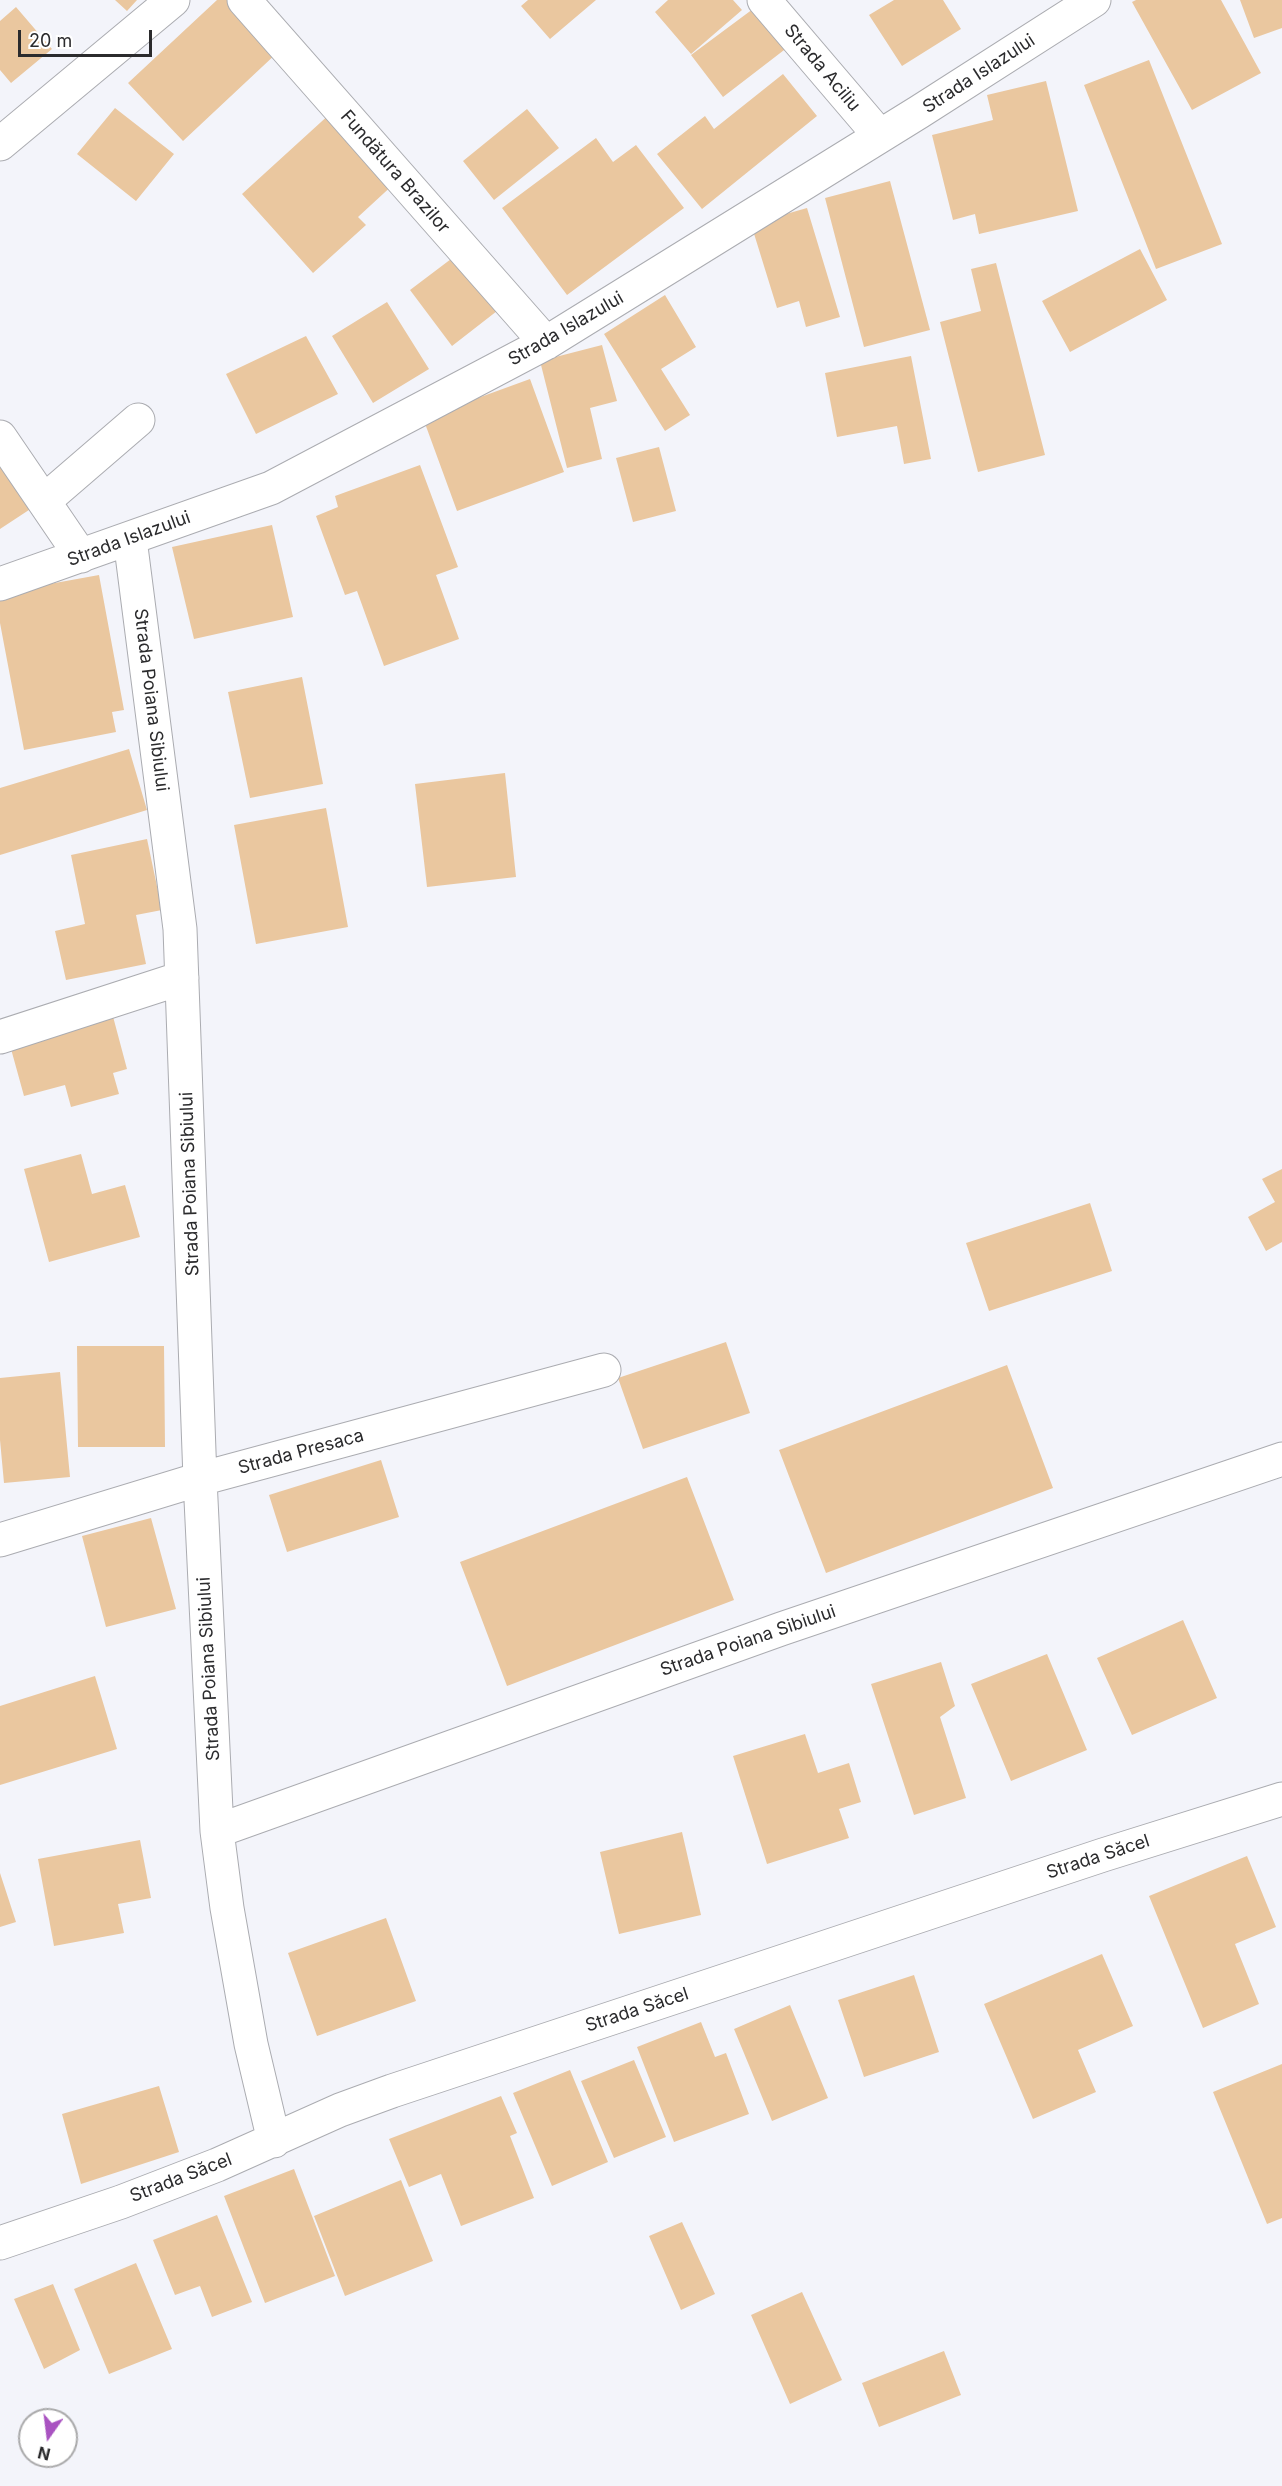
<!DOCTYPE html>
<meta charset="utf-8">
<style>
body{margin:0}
#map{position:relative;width:1282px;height:2486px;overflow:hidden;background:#f3f4fa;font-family:Inter,sans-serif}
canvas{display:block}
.north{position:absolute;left:18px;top:2408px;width:60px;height:60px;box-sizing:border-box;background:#fff;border:2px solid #aaaaab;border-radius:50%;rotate:194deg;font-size:16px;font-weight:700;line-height:24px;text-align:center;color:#2b2b2d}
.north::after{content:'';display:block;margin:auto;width:21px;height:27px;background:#a953c1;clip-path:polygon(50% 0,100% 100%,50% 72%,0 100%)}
.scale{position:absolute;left:18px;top:30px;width:134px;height:27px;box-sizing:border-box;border:3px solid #2b2b2d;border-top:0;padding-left:8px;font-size:18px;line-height:21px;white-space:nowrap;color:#2b2b2d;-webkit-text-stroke:4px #fff;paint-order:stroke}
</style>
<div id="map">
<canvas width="1282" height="2486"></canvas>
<div class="north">N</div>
<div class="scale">20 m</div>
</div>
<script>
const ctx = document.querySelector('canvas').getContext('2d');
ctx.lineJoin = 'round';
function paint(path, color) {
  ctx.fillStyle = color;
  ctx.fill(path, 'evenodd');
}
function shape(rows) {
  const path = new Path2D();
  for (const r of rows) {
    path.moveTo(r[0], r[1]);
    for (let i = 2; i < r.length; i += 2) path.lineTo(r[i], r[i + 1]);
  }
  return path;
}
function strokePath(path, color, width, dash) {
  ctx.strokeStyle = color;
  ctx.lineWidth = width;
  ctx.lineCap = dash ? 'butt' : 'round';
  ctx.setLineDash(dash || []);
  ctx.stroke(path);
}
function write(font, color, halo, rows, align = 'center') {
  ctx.font = font + ' Inter,sans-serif';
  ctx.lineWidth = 4.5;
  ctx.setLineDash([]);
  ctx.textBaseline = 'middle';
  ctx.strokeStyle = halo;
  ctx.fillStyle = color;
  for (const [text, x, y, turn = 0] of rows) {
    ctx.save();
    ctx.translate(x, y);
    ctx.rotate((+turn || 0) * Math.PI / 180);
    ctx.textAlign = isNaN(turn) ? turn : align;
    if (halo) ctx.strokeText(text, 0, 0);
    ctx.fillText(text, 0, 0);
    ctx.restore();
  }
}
paint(shape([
 [115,0,137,0,127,11],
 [217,0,228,0,278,52,183,141,128,83],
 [528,0,596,0,550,39,521,6],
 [668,0,733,0,742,10,691,54,655,12],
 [894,0,943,0,961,29,902,66,869,15],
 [1136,0,1221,0,1261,73,1192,110,1132,2],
 [1240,0,1282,0,1282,28,1254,38],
 [757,6,788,47,723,97,691,55],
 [16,7,52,49,11,83,0,70,0,21],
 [1149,60,1222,244,1156,269,1084,85],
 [783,74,817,116,702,209,657,154,705,116,714,129],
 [1046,81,1078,211,979,234,975,214,953,220,932,135,993,120,987,95],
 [115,108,174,154,136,201,77,154],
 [527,109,559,148,494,200,463,161],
 [332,112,396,182,358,217,366,225,313,273,242,194],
 [596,138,613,162,636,145,684,208,567,295,502,208],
 [890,181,930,330,864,347,825,198],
 [807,208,840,317,806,327,799,301,777,308,751,224],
 [1140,249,1167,300,1070,352,1042,301],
 [455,256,497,311,452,346,410,290],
 [996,263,1045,455,978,472,940,322,981,311,971,269],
 [665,295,696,347,661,369,690,415,665,431,604,334],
 [387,302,429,369,373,403,332,336],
 [306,336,338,394,256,434,226,374],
 [602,345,617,401,590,408,602,459,567,468,540,361],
 [911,356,931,459,904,464,897,426,837,437,825,373],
 [530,379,564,472,457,511,423,418],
 [659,447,676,511,633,522,616,458],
 [0,454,35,506,0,529],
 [420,465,458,567,436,575,459,639,384,666,357,591,345,595,316,516,338,507,335,496],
 [272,525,293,617,194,639,172,547],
 [99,575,124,710,112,712,116,732,24,750,0,623,0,593],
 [302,677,323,784,250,798,228,692],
 [129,749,147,810,0,855,0,788],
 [505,773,516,877,427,887,415,784],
 [326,808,348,927,256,944,234,825],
 [147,839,162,910,136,915,146,964,66,980,55,931,85,924,71,855],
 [111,1009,127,1069,113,1073,119,1094,71,1107,65,1085,24,1096,8,1038],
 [81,1154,92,1194,125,1185,140,1237,49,1262,24,1169],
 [1282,1169,1282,1242,1266,1251,1248,1217,1275,1202,1262,1179],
 [1090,1203,1112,1271,989,1311,966,1243],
 [726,1342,750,1413,643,1449,618,1378],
 [77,1346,164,1346,165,1447,78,1447],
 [1007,1365,1053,1488,826,1573,779,1450],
 [60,1372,70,1477,4,1483,0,1440,0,1378],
 [381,1460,399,1517,287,1552,269,1495],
 [687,1477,734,1600,507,1686,460,1562],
 [151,1518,176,1609,106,1627,82,1536],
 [1183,1620,1217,1698,1132,1735,1097,1658],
 [1047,1654,1087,1750,1011,1781,971,1684],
 [941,1662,955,1706,940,1717,966,1798,914,1815,871,1684],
 [95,1676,117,1749,0,1785,0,1706],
 [805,1734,818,1773,849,1763,861,1802,839,1809,849,1838,767,1864,733,1756],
 [682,1832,701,1915,619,1934,600,1852],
 [140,1840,151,1898,118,1904,124,1933,54,1946,38,1859],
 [1247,1856,1276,1927,1235,1944,1259,2004,1203,2028,1149,1896],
 [0,1873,16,1922,0,1927],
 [386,1918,416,2001,317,2036,288,1953],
 [1102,1954,1133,2026,1078,2050,1096,2092,1033,2119,984,2004],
 [914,1975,939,2052,864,2077,838,2000],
 [790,2005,828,2098,772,2121,734,2029],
 [701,2022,715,2057,726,2053,749,2114,674,2142,637,2047],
 [634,2060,666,2137,614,2158,581,2081],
 [1282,2064,1282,2218,1267,2224,1213,2092],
 [570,2070,608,2162,552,2186,513,2093],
 [159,2086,179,2152,81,2184,62,2114],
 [501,2096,517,2133,510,2136,534,2198,461,2226,441,2174,409,2187,389,2139],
 [294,2169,335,2276,265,2303,224,2196],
 [401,2180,433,2261,345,2296,314,2216],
 [217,2215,252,2302,212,2317,200,2286,175,2295,153,2240],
 [682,2222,715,2294,681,2310,649,2236],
 [136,2263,172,2349,109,2374,74,2289],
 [53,2284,80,2350,44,2369,14,2299],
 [802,2292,842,2380,790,2404,751,2315],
 [944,2351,961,2395,879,2427,862,2383]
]), '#eac79f');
const minor = shape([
 [244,0,546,343],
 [764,0,880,136],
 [0,144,173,0],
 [0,437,81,556],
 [44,501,138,420],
 [130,539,180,929,200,1479,217,1831,227,1908,251,2044,274,2141],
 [0,584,271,488,546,343,919,112,1094,0],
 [0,1037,182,978],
 [0,1540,200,1479,604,1370],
 [217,1831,781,1629,1282,1459],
 [0,2243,121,2202,217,2165,340,2110,392,2091,1103,1855,1282,1799]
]);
strokePath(minor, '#abacb1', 35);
strokePath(minor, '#fff', 33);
write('18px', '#2b2b2d', '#fff', [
 ["Strada Aciliu",822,68,50],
 ["Strada Islazului",979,74,-33],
 ["Fundătura Brazilor",395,172,49],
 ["Strada Islazului",566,329,-30],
 ["Strada Islazului",129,539,-20],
 ["Strada Poiana Sibiului",151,700,83],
 ["Strada Poiana Sibiului",190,1184,-92],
 ["Strada Presaca",301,1452,-15],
 ["Strada Poiana Sibiului",748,1641,-19],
 ["Strada Poiana Sibiului",209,1669,-93],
 ["Strada Săcel",1098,1857,-18],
 ["Strada Săcel",637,2010,-18],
 ["Strada Săcel",181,2178,-21]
]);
</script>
